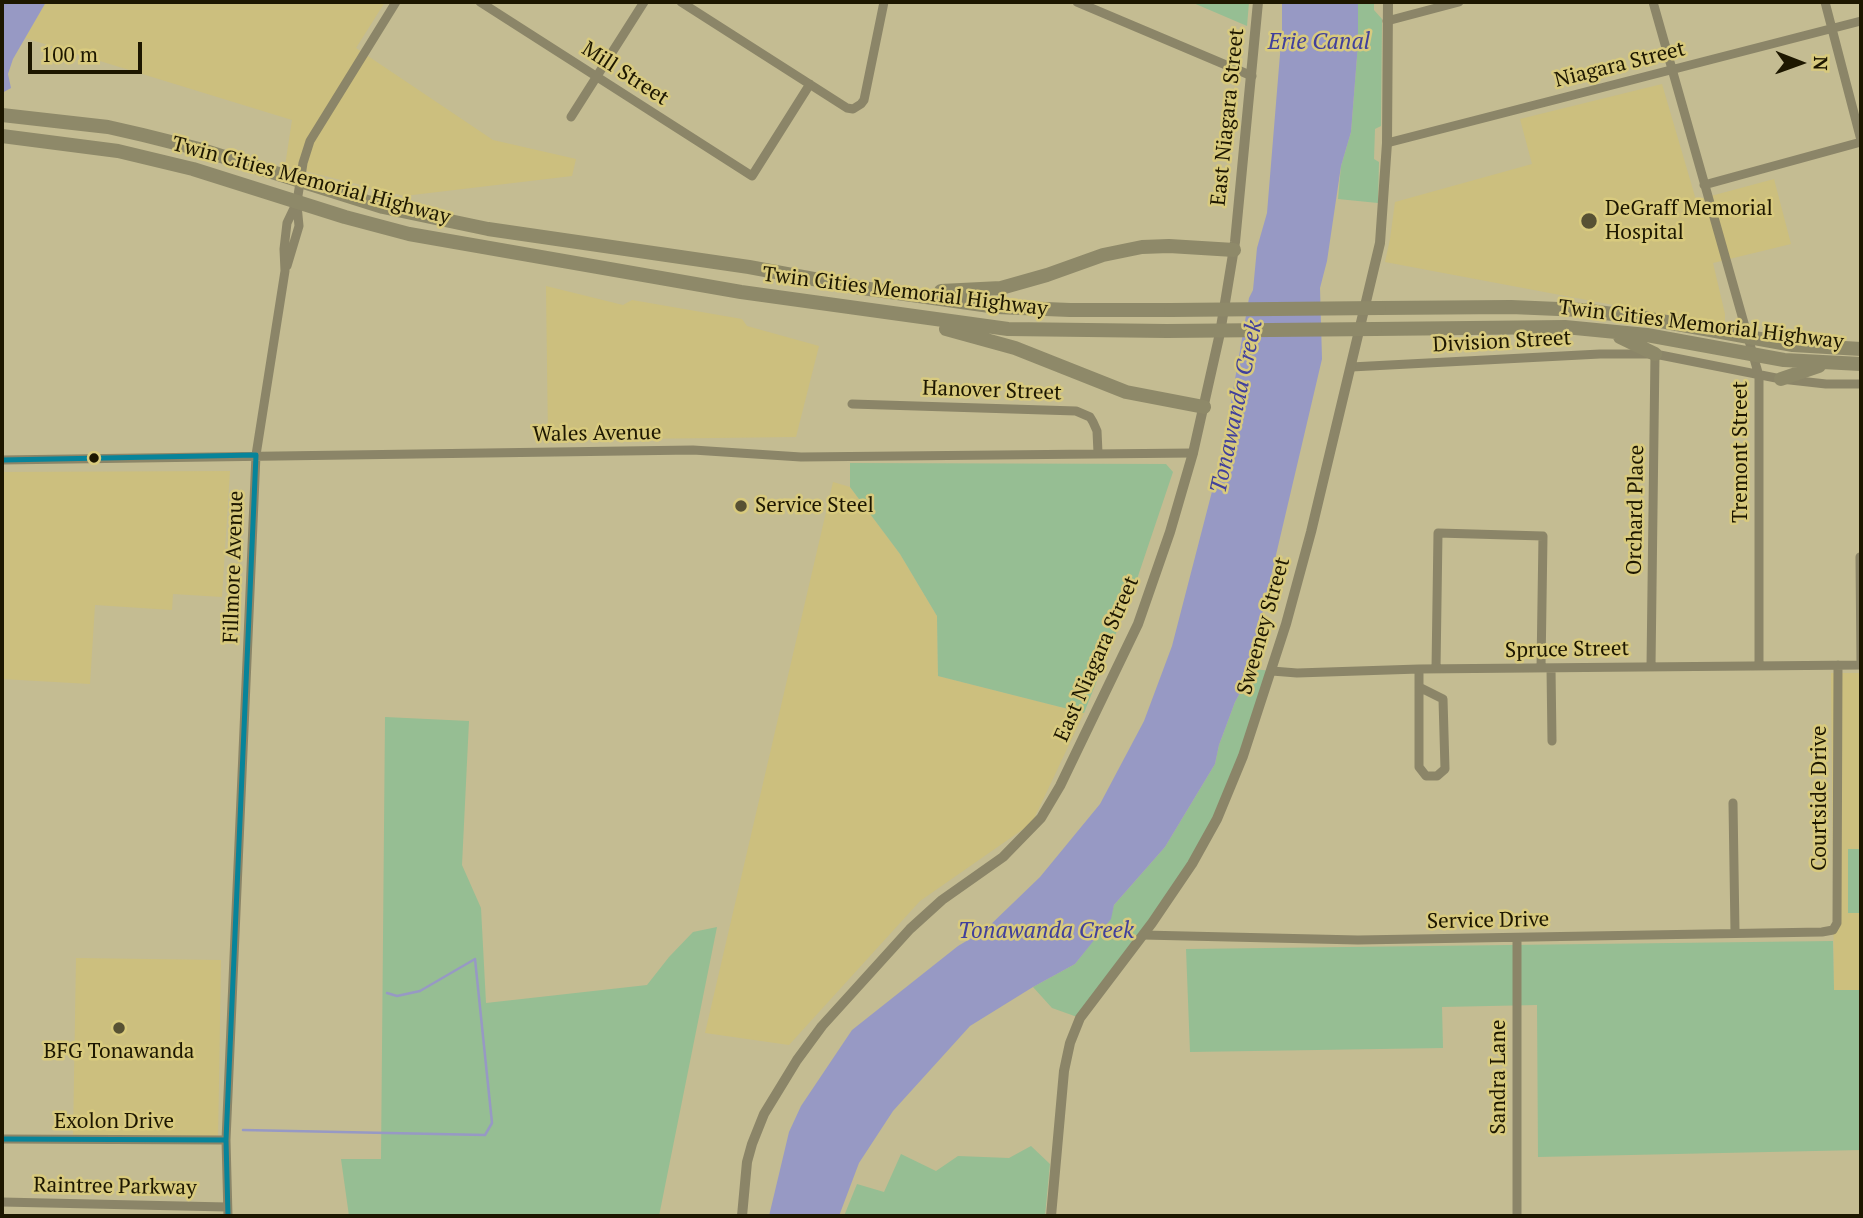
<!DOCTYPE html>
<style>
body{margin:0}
#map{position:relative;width:1863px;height:1218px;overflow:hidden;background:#c4bc92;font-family:"PT Serif",serif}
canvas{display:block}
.frame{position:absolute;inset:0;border:4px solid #1d1700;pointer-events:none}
.north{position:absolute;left:1765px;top:28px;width:70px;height:70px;-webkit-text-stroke:5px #d8ca7e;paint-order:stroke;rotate:91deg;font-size:19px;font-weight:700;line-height:28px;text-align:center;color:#1d1700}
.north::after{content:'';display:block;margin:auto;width:24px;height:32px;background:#1d1700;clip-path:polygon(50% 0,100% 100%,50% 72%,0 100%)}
.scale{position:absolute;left:28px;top:42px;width:114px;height:32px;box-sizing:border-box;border:4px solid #1d1700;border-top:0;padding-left:9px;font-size:21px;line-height:24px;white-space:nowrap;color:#1d1700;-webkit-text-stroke:5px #d8ca7e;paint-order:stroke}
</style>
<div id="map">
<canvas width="1863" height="1218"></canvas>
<div class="frame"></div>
<div class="north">N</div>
<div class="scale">100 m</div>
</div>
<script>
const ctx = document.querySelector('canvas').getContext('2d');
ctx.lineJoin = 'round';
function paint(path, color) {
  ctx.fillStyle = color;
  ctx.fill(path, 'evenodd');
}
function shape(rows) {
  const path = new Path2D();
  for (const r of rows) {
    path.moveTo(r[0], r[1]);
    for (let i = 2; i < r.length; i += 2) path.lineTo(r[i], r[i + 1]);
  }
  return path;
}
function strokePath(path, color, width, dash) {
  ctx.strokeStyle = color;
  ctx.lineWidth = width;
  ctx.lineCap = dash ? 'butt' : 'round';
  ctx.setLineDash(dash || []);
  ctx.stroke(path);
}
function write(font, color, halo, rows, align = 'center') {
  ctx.font = font + ' "PT Serif",serif';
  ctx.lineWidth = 5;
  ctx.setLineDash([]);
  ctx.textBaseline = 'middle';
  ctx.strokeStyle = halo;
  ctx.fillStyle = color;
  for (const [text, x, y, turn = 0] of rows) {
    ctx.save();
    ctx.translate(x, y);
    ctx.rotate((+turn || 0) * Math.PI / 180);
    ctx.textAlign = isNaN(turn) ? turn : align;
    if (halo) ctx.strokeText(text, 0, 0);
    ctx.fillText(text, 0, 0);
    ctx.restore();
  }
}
paint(shape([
 [46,2,385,2,356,48,493,140,576,159,572,176,404,196,285,166,292,120,25,38],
 [1662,84,1696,200,1774,179,1791,244,1713,263,1725,314,1725,326,1385,262,1390,239,1395,202,1532,164,1520,119],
 [546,286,623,305,632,300,742,319,747,326,819,346,796,437,548,440],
 [230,471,222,597,173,594,172,610,95,605,90,684,2,679,2,472],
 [833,482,850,487,900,554,937,616,938,676,1084,713,1032,823,920,901,789,1045,705,1033],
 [1831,673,1861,673,1861,990,1834,990],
 [76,958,221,960,218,1141,73,1138]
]), '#ccbf7e');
paint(shape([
 [1191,2,1249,2,1247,26],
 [1358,2,1374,2,1374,10,1382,19,1381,126,1375,129,1374,159,1379,162,1378,203,1338,199,1341,166,1351,132,1358,44],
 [850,463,1166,464,1173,472,1134,588,1084,713,938,676,937,616,900,554,850,487],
 [1253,669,1272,671,1217,819,1152,923,1080,1018,1052,1008,1033,987,1075,964,1110,919,1114,905,1165,847,1215,764,1219,745,1235,702],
 [385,717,469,721,462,865,481,908,486,1003,647,985,669,957,693,932,717,927,659,1216,349,1216,341,1159,381,1159],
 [1848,849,1861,849,1861,913,1848,913],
 [1833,941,1834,990,1861,990,1861,1150,1538,1157,1537,1005,1442,1007,1443,1048,1190,1052,1186,949],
 [1031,1146,1050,1164,1045,1216,844,1216,857,1184,884,1192,901,1154,936,1171,958,1156,1009,1158]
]), '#96be93');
paint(shape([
 [2,2,46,2,13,59,8,74,11,88,2,93],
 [1282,2,1358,2,1358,44,1351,132,1341,166,1327,261,1320,288,1322,359,1252,657,1253,669,1235,702,1219,745,1215,764,1165,847,1114,905,1111,919,1075,964,1033,987,970,1026,893,1111,859,1163,839,1216,769,1216,789,1132,801,1106,852,1030,958,946,985,930,1040,877,1100,804,1144,721,1172,646,1223,449,1249,298,1253,290,1257,248,1267,213,1282,30]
]), '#9799c4');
strokePath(shape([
 [243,1130,485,1135,492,1123,475,959,420,991,397,996,387,993]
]), '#9799c4', 2.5);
strokePath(shape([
 [480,2,752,176,810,84],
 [681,2,847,108,853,109,861,104,864,100,884,2],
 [1077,2,1252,76],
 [1653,2,1759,376,1759,665],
 [1825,2,1861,140],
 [1387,21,1459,2],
 [571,117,644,2],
 [1387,143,1861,21],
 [1704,185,1861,142],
 [287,266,299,226,297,205],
 [1351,367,1600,354,1655,354,1781,379,1826,384,1861,384],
 [852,404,1076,411,1090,417,1093,422,1097,431,1098,453],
 [2,460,693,450,801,457,1193,453],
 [1860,557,1861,665],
 [1651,666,1655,354],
 [1551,668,1552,741],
 [1436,669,1438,533,1543,536,1541,668],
 [1272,671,1297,673,1419,669,1861,665],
 [1419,687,1443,699,1445,769,1437,776,1426,776,1419,767,1419,669],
 [1733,803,1735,932],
 [1143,935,1358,940,1822,932,1833,930,1837,923,1838,665],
 [1517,938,1517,1216],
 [2,1139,226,1140],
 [2,1202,227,1207],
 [228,1216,226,1140,256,455,285,271,284,249,287,223,297,202,303,163,310,141,396,2]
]), '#8b8568', 9);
strokePath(shape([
 [742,1216,747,1162,752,1144,764,1114,797,1060,822,1026,910,929,942,900,1003,857,1041,818,1060,786,1138,624,1170,532,1193,453,1220,333,1235,242,1258,2],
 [1051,1216,1064,1071,1070,1043,1080,1018,1152,923,1192,864,1217,819,1243,756,1286,624,1311,532,1380,243,1387,143,1388,2]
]), '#8b8568', 10);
strokePath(shape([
 [2,115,108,127,143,135,199,149,383,207,488,229,749,267,862,288,997,307,1070,310,1171,310],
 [2,136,118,151,193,169,345,217,409,234,741,292,1008,329,1167,331],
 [941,291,1001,288,1047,275,1103,255,1142,247,1169,246,1234,250],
 [1379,308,1511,307,1582,310,1644,318,1793,345,1861,349],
 [946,329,1015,348,1126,392,1204,407],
 [1375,329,1565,327,1647,335,1784,360,1861,364],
 [1620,337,1655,354],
 [1781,379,1819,366]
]), '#8e8969', 14);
strokePath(shape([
 [1171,310,1379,308],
 [1167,331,1375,329]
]), '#8e8969', 14);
strokePath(shape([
 [2,460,256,455,226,1140,228,1216],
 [2,1139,226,1140]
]), '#07849a', 5);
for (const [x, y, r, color] of [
 [1589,221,9,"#575133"],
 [94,458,6,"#1d1700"],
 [741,506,7,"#575133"],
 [119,1028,7,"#575133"]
]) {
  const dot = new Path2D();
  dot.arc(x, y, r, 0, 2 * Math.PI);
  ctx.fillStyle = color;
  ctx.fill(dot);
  strokePath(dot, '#d8ca7e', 2.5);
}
write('21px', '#1d1700', '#d8ca7e', [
 ["Niagara Street",1620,65,-14],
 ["Mill Street",625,74,33],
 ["East Niagara Street",1228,117,-84],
 ["Twin Cities Memorial Highway",311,181,15],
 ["Twin Cities Memorial Highway",905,292,7],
 ["Twin Cities Memorial Highway",1701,325,7],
 ["Division Street",1502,342,-3],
 ["Hanover Street",992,391,2],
 ["Wales Avenue",597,434,-1],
 ["Tremont Street",1741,452,-90],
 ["Orchard Place",1636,510,-89],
 ["Fillmore Avenue",234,567,-88],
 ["Sweeney Street",1264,626,-74],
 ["Spruce Street",1567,650,-1],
 ["East Niagara Street",1097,659,-66],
 ["Courtside Drive",1820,798,-90],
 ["Service Drive",1488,921,-1],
 ["Sandra Lane",1499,1077,-90],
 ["Exolon Drive",114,1122],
 ["Raintree Parkway",115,1187,1]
]);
write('21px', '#1d1700', '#d8ca7e', [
 ["DeGraff Memorial",1605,209],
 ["Hospital",1605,233],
 ["Service Steel",755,506],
 ["BFG Tonawanda",119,1052,"center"]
], 'left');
write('italic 23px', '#41409c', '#d8ca7e', [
 ["Erie Canal",1319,42],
 ["Tonawanda Creek",1237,407,-78],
 ["Tonawanda Creek",1046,931]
]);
</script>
